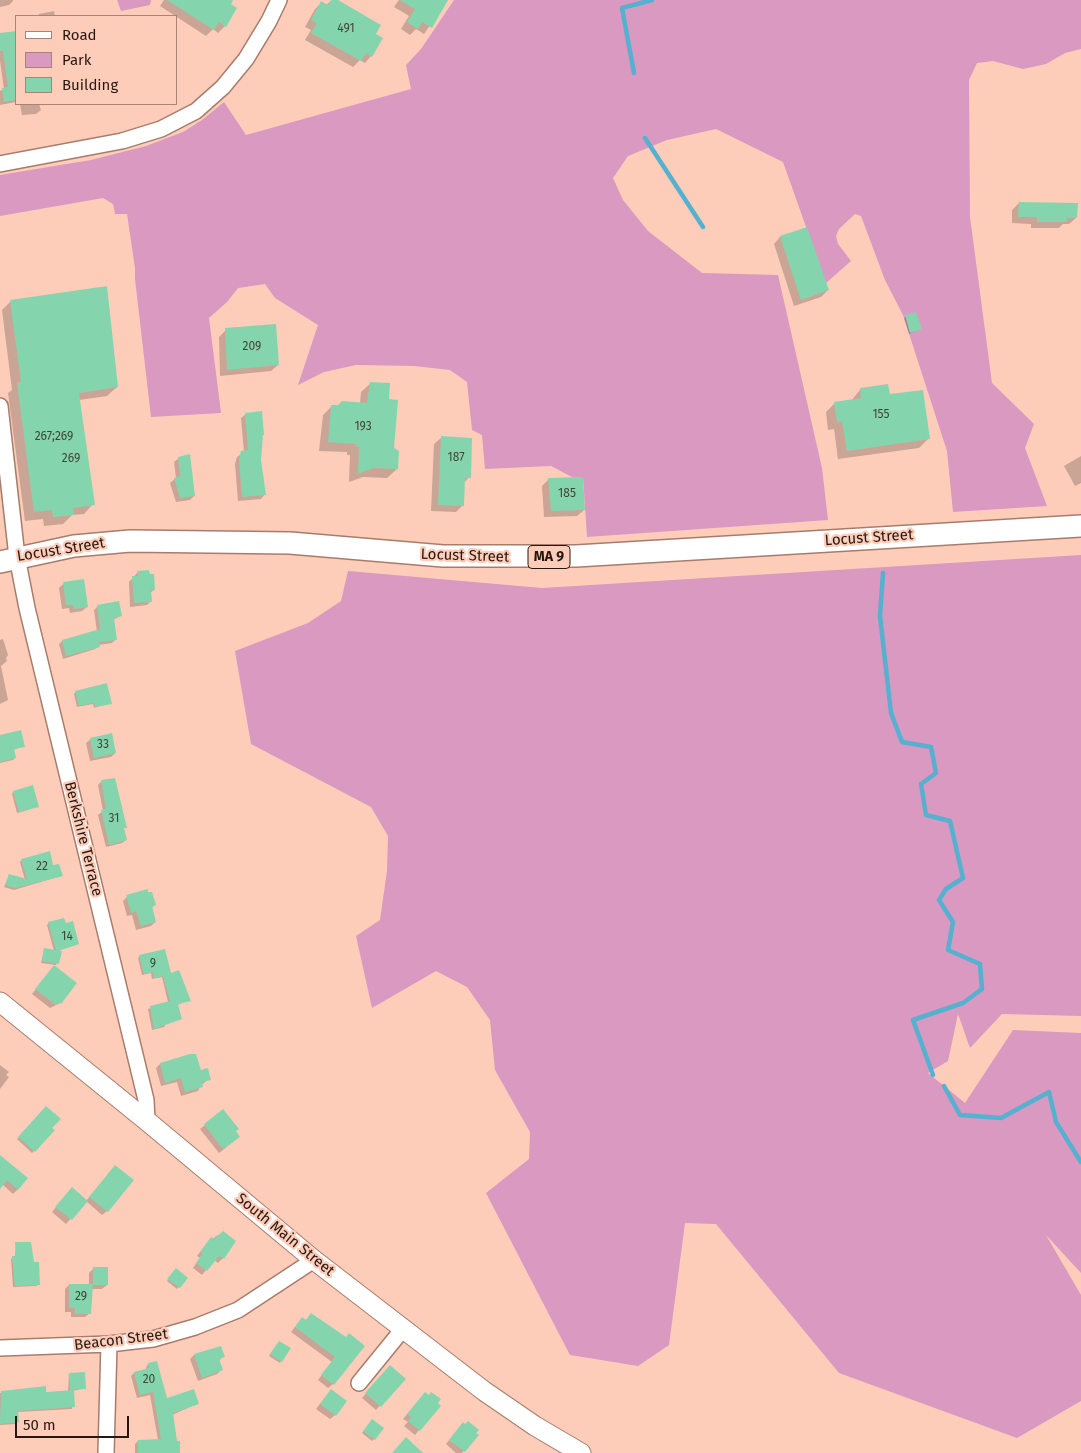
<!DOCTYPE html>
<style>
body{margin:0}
#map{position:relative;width:1081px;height:1453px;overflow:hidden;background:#fdcdba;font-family:"Fira Sans",sans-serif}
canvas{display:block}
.legend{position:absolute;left:15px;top:15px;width:162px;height:90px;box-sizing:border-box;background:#fdcdba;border:1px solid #a88476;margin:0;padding:6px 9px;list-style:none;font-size:15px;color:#281710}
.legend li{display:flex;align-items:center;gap:10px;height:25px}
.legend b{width:25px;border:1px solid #a88476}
.scale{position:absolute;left:15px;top:1416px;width:114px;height:22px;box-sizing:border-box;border:2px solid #281710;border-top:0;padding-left:6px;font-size:15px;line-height:18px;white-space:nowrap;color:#281710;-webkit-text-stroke:4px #fdcdba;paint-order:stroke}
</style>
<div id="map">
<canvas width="1081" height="1453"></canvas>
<ul class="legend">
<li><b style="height:6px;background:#fff"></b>Road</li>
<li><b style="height:14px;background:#d999c0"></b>Park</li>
<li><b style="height:14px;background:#84d5ae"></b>Building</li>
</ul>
<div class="scale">50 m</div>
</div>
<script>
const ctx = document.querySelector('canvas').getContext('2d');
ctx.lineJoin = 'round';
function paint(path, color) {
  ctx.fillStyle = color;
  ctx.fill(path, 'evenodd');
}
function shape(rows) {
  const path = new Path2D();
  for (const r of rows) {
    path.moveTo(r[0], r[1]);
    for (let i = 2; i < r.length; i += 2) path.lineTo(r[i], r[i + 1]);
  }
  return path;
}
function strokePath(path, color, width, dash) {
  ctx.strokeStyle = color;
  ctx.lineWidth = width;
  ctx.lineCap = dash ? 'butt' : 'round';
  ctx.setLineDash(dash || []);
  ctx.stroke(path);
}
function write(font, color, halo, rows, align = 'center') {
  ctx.font = font + ' "Fira Sans",sans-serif';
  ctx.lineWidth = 4.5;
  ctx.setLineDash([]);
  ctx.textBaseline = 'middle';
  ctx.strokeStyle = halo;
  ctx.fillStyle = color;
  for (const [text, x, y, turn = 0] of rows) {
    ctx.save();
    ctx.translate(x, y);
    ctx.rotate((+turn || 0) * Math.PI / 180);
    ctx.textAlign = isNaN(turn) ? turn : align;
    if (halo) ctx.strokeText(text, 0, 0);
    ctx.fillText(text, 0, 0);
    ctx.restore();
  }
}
paint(shape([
 [117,0,151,0,150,5,121,11],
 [454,0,1081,0,1081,49,1065,53,1046,64,1023,69,993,61,977,63,969,80,970,217,992,383,1034,424,1025,448,1047,506,953,512,947,451,903,315,885,280,861,216,855,214,839,229,836,236,838,244,851,261,826,283,783,162,716,129,667,140,628,156,613,178,623,200,648,231,702,273,778,275,822,468,828,520,587,537,583,477,572,477,551,466,485,469,482,435,472,430,467,382,450,370,414,366,356,365,324,372,298,385,318,325,275,298,265,284,238,288,227,302,209,318,221,413,151,417,135,279,135,268,127,214,115,214,113,204,103,198,0,216,0,175,91,160,146,146,183,132,202,120,224,102,246,135,411,89,406,65,421,49],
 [1081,555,1081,1016,1002,1014,970,1048,958,1014,948,1061,928,1073,965,1103,1013,1030,1081,1033,1081,1273,1046,1235,1081,1295,1081,1401,1017,1438,839,1373,716,1224,685,1223,669,1345,638,1366,570,1355,486,1193,529,1159,530,1132,495,1070,490,1020,467,987,436,971,372,1008,356,936,380,920,387,871,388,836,371,807,251,744,235,651,308,623,341,601,348,571,542,588]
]), '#d999c0');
paint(shape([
 [0,0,13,0,13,1,9,5,0,7],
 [164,0,232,0,225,26,218,33,213,29,206,36,160,6],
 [332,0,335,0,374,34,371,56,365,63,360,60,353,67,305,40,311,30,305,27,315,9,321,3,326,5],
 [399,0,448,0,424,34,416,29,410,35,401,29,409,16,394,7],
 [54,11,55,16,38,16,39,14],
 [16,32,16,102,0,105,0,91,4,89,0,61,0,34],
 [20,104,39,104,41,110,36,114,22,115],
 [1019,203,1076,218,1069,224,1063,224,1059,228,1031,228,1031,224,1012,223,1012,210],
 [806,228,828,290,821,297,794,306,774,244,780,237],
 [11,301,117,387,107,396,79,400,93,504,84,514,72,515,63,524,44,526,43,519,25,521,8,393,12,390,2,310],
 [906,317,920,329,909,334,904,318],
 [226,330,278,365,271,371,220,376,219,337],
 [371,383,388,400,397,469,387,478,363,477,349,482,350,455,347,455,347,452,319,451,323,415,332,406,360,403,361,392],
 [860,390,889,396,928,439,919,448,838,459,834,429,828,430,826,412,835,403,851,401],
 [246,414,261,436,260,460,265,494,261,499,238,501,235,464,237,457,244,452,241,418],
 [441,438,469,477,464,483,463,505,456,512,431,511,434,444],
 [1081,456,1081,483,1075,486,1064,466],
 [179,458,194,496,190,500,176,502,170,483,176,478,174,462],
 [549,479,584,510,577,516,544,517,542,486],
 [138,572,154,590,150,593,151,601,147,605,130,607,129,582],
 [63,584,87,607,82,611,70,613,69,608,62,609,59,588],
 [118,603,120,616,113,620,116,639,112,643,98,645,95,649,63,659,59,644,62,641,97,632,94,610,97,607],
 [3,639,8,655,6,658,7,661,1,666,8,700,0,704,0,640],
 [76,692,110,703,94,708,93,704,77,707,74,694],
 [0,736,24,746,13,750,15,758,13,760,0,763],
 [91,739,115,753,111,757,90,761,86,743],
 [102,781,126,827,123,829,126,840,122,843,106,847,98,815,103,811,98,785],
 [13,792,31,808,28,810,17,813,12,794],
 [22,860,52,867,61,876,14,890,4,887,9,875,25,880,20,862],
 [127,897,155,905,151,908,155,922,151,926,136,930,132,915,127,916,123,901],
 [49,923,78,944,60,950,56,965,41,963,44,950,54,951,47,925],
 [140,956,170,974,189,1000,177,1005,164,1027,152,1030,148,1009,168,1002,162,977,152,979,151,973,142,975,138,958],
 [50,971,60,1003,50,1008,32,994],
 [160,1064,200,1072,209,1079,201,1085,198,1091,181,1096,177,1082,161,1086,156,1068],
 [0,1065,9,1072,6,1075,9,1077,0,1089],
 [47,1108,50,1128,53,1130,32,1153,17,1139],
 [223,1111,234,1132,234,1141,219,1153,200,1129],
 [0,1156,18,1189,13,1194,2,1184,0,1186],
 [111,1171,107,1211,102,1215,86,1201,66,1224,52,1212,68,1193,86,1201],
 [218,1235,235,1241,223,1258,218,1263,214,1260,202,1275,193,1268,200,1258,197,1256,207,1243],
 [16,1243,38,1284,37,1286,13,1287,11,1259,15,1257],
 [94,1268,107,1285,102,1289,91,1289,90,1313,85,1317,71,1317,71,1312,65,1312,65,1289,69,1285,89,1285,89,1273],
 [176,1270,187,1278,177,1289,167,1281],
 [311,1314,346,1338,333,1384,328,1388,318,1380,332,1362,291,1332,302,1318,305,1321],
 [277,1344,281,1361,280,1363,269,1356],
 [194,1355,223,1356,219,1361,221,1370,217,1374,198,1381,190,1359],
 [148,1364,167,1399,197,1404,172,1415,179,1453,135,1453,135,1444,138,1441,158,1440,150,1395,137,1398,131,1376,134,1373,145,1370],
 [386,1371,404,1379,376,1410,362,1398],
 [69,1374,85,1388,73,1391,72,1409,17,1412,16,1424,0,1425,0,1393,68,1392],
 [425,1393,419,1430,415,1435,404,1426,408,1422,403,1419],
 [327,1395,335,1415,330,1419,316,1409],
 [372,1421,382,1429,372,1441,362,1433],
 [459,1428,477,1435,462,1453,456,1453,446,1444]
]), '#0003');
strokePath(shape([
 [634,73,622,8,652,0],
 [645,138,703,227],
 [883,573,880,616,891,713,902,742,931,747,936,773,921,784,926,815,950,821,963,878,946,889,939,900,953,922,948,950,980,964,982,989,963,1003,913,1020,933,1075],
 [944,1086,960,1115,1001,1118,1049,1092,1056,1122,1081,1162]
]), '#55b1cf', 4.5);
paint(shape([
 [167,0,233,0,231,4,237,8,226,27,219,22,214,30],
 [331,0,338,0,381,25,376,34,383,38,372,57,366,53,361,61,311,33,317,23,311,20,321,1,328,5],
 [400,0,448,0,432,28,422,22,418,29,407,22,415,9],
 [16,31,16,100,4,102,2,88,8,87,3,51,0,51,0,33],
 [1019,202,1078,203,1077,218,1067,218,1067,222,1037,222,1037,217,1018,217],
 [807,227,829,290,801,300,780,236],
 [107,286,118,387,79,393,95,505,73,508,74,515,53,517,52,510,34,512,17,383,21,382,10,300],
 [916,312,922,329,910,333,905,315],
 [276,324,279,365,227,370,225,328],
 [370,382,390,383,389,399,398,400,394,448,399,451,398,469,373,468,358,474,359,447,355,446,356,444,328,442,331,405,338,405,342,401,367,403],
 [888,384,890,394,923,390,930,439,847,451,842,421,837,422,834,402,861,398,860,388],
 [262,411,264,435,263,435,261,460,266,495,242,497,239,459,241,451,248,450,245,413],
 [441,436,472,438,471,478,465,478,464,506,438,505],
 [190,454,195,496,180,498,174,478,180,476,178,457],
 [583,477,585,510,551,511,548,478],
 [149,570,150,574,154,574,155,590,151,590,152,602,134,603,132,576,138,576,137,571],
 [84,579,88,607,74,609,73,605,66,605,63,582],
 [119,601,122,616,114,618,117,640,99,642,100,647,66,656,62,640,100,629,97,605],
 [107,683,112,704,95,707,94,703,79,706,75,691],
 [21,730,25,747,14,749,16,758,0,762,0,735],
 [112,733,116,753,94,758,90,738],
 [115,778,127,828,124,828,127,840,109,845,101,810,106,809,101,780],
 [33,785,39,807,19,812,13,791],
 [50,851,53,865,59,864,63,876,16,888,5,885,9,874,27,879,21,859],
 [148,889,148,892,152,892,156,905,152,906,156,922,141,926,136,911,131,913,126,895],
 [64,918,66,923,73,921,79,944,58,951,62,951,59,964,42,961,44,948,56,950,48,922],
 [165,949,171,973,179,970,191,1001,178,1004,182,1019,154,1029,150,1006,170,1001,163,976,154,978,153,972,144,974,139,955],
 [54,965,77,983,61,1004,58,1002,56,1005,35,989],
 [190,1054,196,1054,201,1070,208,1068,211,1080,202,1082,203,1087,185,1092,181,1078,165,1083,160,1063],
 [46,1106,61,1119,52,1128,55,1130,35,1152,18,1137],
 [223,1109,239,1129,236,1131,240,1137,223,1149,204,1124],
 [0,1155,28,1178,18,1190,7,1180,0,1189],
 [115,1165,134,1180,108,1212,89,1197],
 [72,1187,88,1201,72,1220,55,1207],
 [223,1231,236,1241,224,1259,219,1256,207,1271,196,1263,203,1253,200,1252,211,1237,214,1239],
 [15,1242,31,1242,34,1262,39,1262,40,1285,15,1286,12,1256,16,1256],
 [93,1267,108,1267,108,1285,93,1285],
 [176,1268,188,1278,180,1288,167,1279],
 [69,1284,93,1284,91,1314,75,1314,75,1308,69,1308],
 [311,1313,346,1337,349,1333,365,1346,334,1385,321,1375,335,1357,295,1327,302,1317,306,1320],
 [279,1341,291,1348,282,1362,270,1354],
 [221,1346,225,1357,219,1359,223,1370,202,1378,194,1354],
 [157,1361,167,1398,194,1389,199,1404,173,1413,177,1441,180,1441,180,1453,138,1453,138,1440,161,1439,153,1392,140,1395,134,1372,149,1368,148,1363],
 [390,1365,406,1379,381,1407,365,1393],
 [85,1372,86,1389,70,1390,69,1373],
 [46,1386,46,1392,74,1390,75,1407,18,1411,19,1422,0,1424,1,1391],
 [331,1389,347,1401,336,1416,320,1404],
 [425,1392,429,1395,431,1392,441,1399,438,1403,441,1406,420,1431,408,1421,411,1417,407,1414],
 [372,1419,384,1428,375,1440,363,1431],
 [468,1421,479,1430,476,1433,479,1435,465,1452,449,1440,463,1422,465,1424],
 [406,1437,423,1453,392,1453]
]), '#84d5ae');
const minor = shape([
 [0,164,122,141,161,129,196,111,223,87,246,59,269,21,279,0],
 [0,406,17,557,27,608,146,1100,147,1121],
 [0,1348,109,1344,153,1339,195,1327,238,1310,314,1260],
 [359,1383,403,1329],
 [106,1453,109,1344]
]);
const major = shape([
 [0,1002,147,1121,314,1260,484,1391,535,1426,581,1453]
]);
const highway = shape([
 [0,562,74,546,130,541,290,543,443,556,576,556,1081,526]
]);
strokePath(minor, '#a87c6b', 18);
strokePath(major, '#a87c6b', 21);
strokePath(highway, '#a87c6b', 24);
strokePath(minor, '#fff', 15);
strokePath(major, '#fff', 19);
strokePath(highway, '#fff', 21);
write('12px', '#3f4638', null, [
 ["491",346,29],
 ["209",252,347],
 ["155",881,415],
 ["193",363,427],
 ["267;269",54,437],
 ["187",456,458],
 ["269",71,459],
 ["185",567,494],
 ["33",103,745],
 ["31",114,819],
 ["22",42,867],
 ["14",67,937],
 ["9",153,964],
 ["29",81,1297],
 ["20",149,1380]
]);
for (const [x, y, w] of [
 [549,557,42]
]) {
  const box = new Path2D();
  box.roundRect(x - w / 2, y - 11.5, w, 23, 4);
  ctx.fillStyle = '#fdcdba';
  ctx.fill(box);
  strokePath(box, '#281710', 1);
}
write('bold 14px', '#281710', null, [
 ["MA 9",549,557]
]);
write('15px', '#281710', '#fdcdba', [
 ["Locust Street",869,538,-4],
 ["Locust Street",61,550,-9],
 ["Locust Street",465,556,2],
 ["Berkshire Terrace",83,839,76],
 ["South Main Street",285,1235,39],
 ["Beacon Street",121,1340,-7]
]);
</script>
